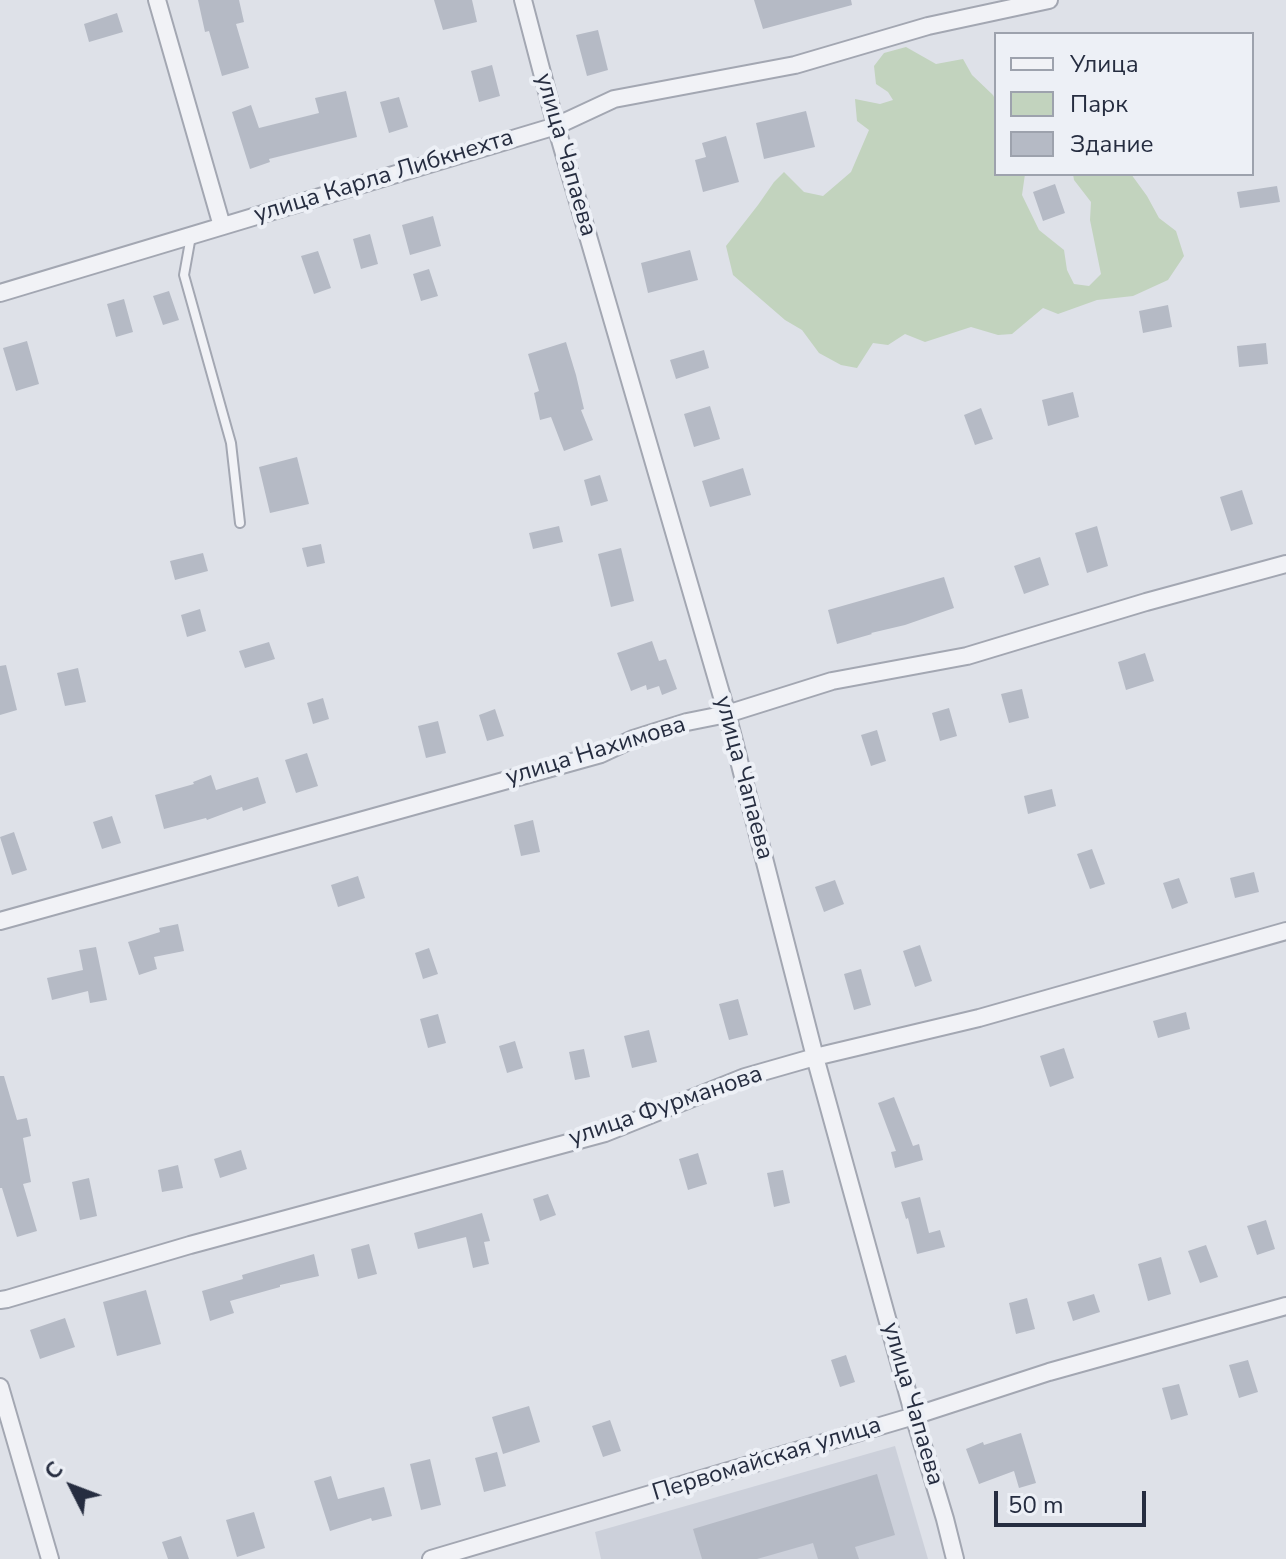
<!DOCTYPE html>
<meta charset="utf-8">
<style>
body{margin:0}
#map{position:relative;width:1286px;height:1559px;overflow:hidden;background:#dee1e8;font-family:"Nunito Sans",sans-serif}
canvas{display:block}
.legend{position:absolute;left:994px;top:32px;width:260px;height:144px;box-sizing:border-box;background:#edf0f6;border:2px solid #9da2ad;margin:0;padding:10px 14px;list-style:none;font-size:24px;color:#262d40}
.legend li{display:flex;align-items:center;gap:16px;height:40px}
.legend b{width:40px;border:2px solid #9da2ad}
.north{position:absolute;left:32px;top:1447px;width:80px;height:80px;-webkit-text-stroke:6px #edf0f6;paint-order:stroke;rotate:312deg;font-size:22px;font-weight:700;line-height:32px;text-align:center;color:#262d40}
.north::after{content:'';display:block;margin:auto;width:28px;height:36px;background:#262d40;clip-path:polygon(50% 0,100% 100%,50% 72%,0 100%)}
.scale{position:absolute;left:994px;top:1491px;width:152px;height:36px;box-sizing:border-box;border:4px solid #262d40;border-top:0;padding-left:10px;font-size:24px;line-height:28px;white-space:nowrap;color:#262d40;-webkit-text-stroke:6px #edf0f6;paint-order:stroke}
</style>
<div id="map">
<canvas width="1286" height="1559"></canvas>
<ul class="legend">
<li><b style="height:10px;background:#f1f2f6"></b>Улица</li>
<li><b style="height:22px;background:#c2d3be"></b>Парк</li>
<li><b style="height:22px;background:#b5bac5"></b>Здание</li>
</ul>
<div class="north">С</div>
<div class="scale">50 m</div>
</div>
<script>
const ctx = document.querySelector('canvas').getContext('2d');
ctx.lineJoin = 'round';
function paint(path, color) {
  ctx.fillStyle = color;
  ctx.fill(path, 'evenodd');
}
function shape(rows) {
  const path = new Path2D();
  for (const r of rows) {
    path.moveTo(r[0], r[1]);
    for (let i = 2; i < r.length; i += 2) path.lineTo(r[i], r[i + 1]);
  }
  return path;
}
function strokePath(path, color, width, dash) {
  ctx.strokeStyle = color;
  ctx.lineWidth = width;
  ctx.lineCap = dash ? 'butt' : 'round';
  ctx.setLineDash(dash || []);
  ctx.stroke(path);
}
function write(font, color, halo, rows, align = 'center') {
  ctx.font = font + ' "Nunito Sans",sans-serif';
  ctx.lineWidth = 8;
  ctx.setLineDash([]);
  ctx.textBaseline = 'middle';
  ctx.strokeStyle = halo;
  ctx.fillStyle = color;
  for (const [text, x, y, turn = 0] of rows) {
    ctx.save();
    ctx.translate(x, y);
    ctx.rotate((+turn || 0) * Math.PI / 180);
    ctx.textAlign = isNaN(turn) ? turn : align;
    if (halo) ctx.strokeText(text, 0, 0);
    ctx.fillText(text, 0, 0);
    ctx.restore();
  }
}
paint(shape([
 [895,1446,928,1559,601,1559,595,1532]
]), '#ccd0da');
paint(shape([
 [906,47,936,64,963,59,972,75,993,95,996,101,996,174,1025,174,1022,195,1039,230,1064,250,1067,270,1074,284,1089,286,1101,274,1090,220,1091,202,1074,180,1073,174,1131,174,1147,196,1159,218,1176,231,1184,256,1168,280,1133,296,1097,300,1058,314,1043,308,1012,334,998,335,971,327,925,342,905,334,888,345,873,343,857,368,841,365,819,353,802,330,785,320,733,275,726,246,758,205,774,182,784,172,804,192,823,196,851,172,869,130,857,121,855,99,880,104,893,100,888,92,876,84,874,66,884,53]
]), '#c2d3be');
paint(shape([
 [198,0,239,0,244,22,236,24,249,68,222,76,209,31,205,32],
 [434,0,472,0,477,22,443,30],
 [754,0,851,0,852,5,763,29],
 [117,13,123,32,89,42,84,24],
 [598,30,608,70,587,76,576,35],
 [492,65,500,96,479,102,471,71],
 [346,91,357,137,269,159,270,162,250,169,232,112,251,105,259,128,319,113,315,98],
 [399,97,408,127,389,133,380,102],
 [806,111,815,147,764,159,756,123],
 [726,136,739,182,703,192,695,160,706,157,702,143],
 [1055,184,1065,213,1043,221,1033,192],
 [1277,186,1280,202,1240,208,1237,192],
 [433,216,441,246,410,255,402,225],
 [370,234,378,264,361,269,353,239],
 [690,250,698,280,648,293,641,263],
 [318,251,331,288,314,294,301,256],
 [429,269,438,296,421,301,413,274],
 [169,291,179,320,163,325,153,296],
 [124,299,133,332,116,337,107,304],
 [1168,305,1172,327,1143,333,1139,311],
 [27,341,39,384,16,391,3,348],
 [566,342,576,375,584,409,581,410,593,440,564,451,551,417,540,420,534,393,539,391,528,354],
 [1266,343,1268,364,1239,367,1237,346],
 [704,350,709,368,676,379,670,360],
 [1073,392,1079,417,1048,426,1042,400],
 [710,406,720,439,694,447,684,414],
 [981,408,993,439,975,445,964,415],
 [297,457,309,504,270,513,259,467],
 [743,468,751,495,710,507,702,481],
 [600,475,608,501,591,506,584,480],
 [1242,490,1253,524,1231,531,1220,497],
 [559,526,563,542,533,549,529,533],
 [1097,526,1108,566,1087,573,1075,533],
 [321,544,325,563,307,567,302,548],
 [621,548,634,601,611,607,598,554],
 [203,553,208,571,175,580,170,561],
 [1040,557,1049,585,1024,594,1014,566],
 [944,577,954,608,905,625,871,633,872,634,837,644,828,610],
 [200,609,206,631,187,637,181,615],
 [652,641,659,661,666,659,677,689,662,695,659,686,647,690,646,685,631,691,617,653],
 [269,642,275,659,245,668,239,651],
 [1145,653,1154,681,1126,690,1118,662],
 [6,665,17,710,0,715,0,666],
 [78,668,86,702,65,706,57,673],
 [1022,689,1029,718,1009,723,1001,694],
 [323,698,329,719,313,724,307,703],
 [949,708,957,736,940,741,932,713],
 [495,709,504,736,487,741,479,715],
 [438,721,446,753,426,758,418,726],
 [877,730,886,761,871,766,861,735],
 [307,753,318,786,296,793,285,760],
 [211,775,216,790,258,777,266,803,243,811,242,807,207,820,206,818,164,829,155,795,194,784,193,782],
 [1052,789,1056,806,1028,814,1024,796],
 [112,816,121,843,102,849,93,822],
 [533,820,540,852,521,856,514,825],
 [14,832,27,870,12,875,0,837],
 [1092,849,1105,884,1090,889,1077,854],
 [1254,872,1259,892,1235,898,1230,878],
 [358,876,365,898,338,907,331,885],
 [1179,878,1188,903,1172,909,1163,883],
 [835,880,844,904,824,912,815,887],
 [178,924,184,951,154,957,157,969,139,975,128,942,160,932,159,928],
 [920,945,932,981,915,987,903,951],
 [96,947,107,1000,90,1003,88,991,52,1000,47,978,83,970,79,950],
 [429,948,438,974,423,979,415,953],
 [861,969,871,1005,854,1010,844,974],
 [738,999,748,1035,729,1040,719,1004],
 [1186,1012,1190,1029,1158,1038,1153,1021],
 [438,1014,446,1043,428,1048,420,1019],
 [649,1030,657,1062,632,1068,624,1036],
 [515,1041,523,1068,507,1073,499,1046],
 [1064,1048,1074,1078,1050,1087,1040,1056],
 [584,1049,590,1077,575,1080,569,1052],
 [0,1076,4,1076,17,1120,27,1118,31,1136,23,1138,31,1182,23,1184,37,1231,17,1237,2,1188,0,1188],
 [894,1097,913,1146,919,1144,923,1160,895,1168,891,1152,896,1151,878,1103],
 [241,1150,247,1169,220,1178,214,1159],
 [698,1153,707,1184,688,1190,679,1159],
 [178,1165,183,1188,162,1192,158,1170],
 [783,1170,790,1203,774,1207,767,1173],
 [89,1178,97,1216,80,1220,72,1182],
 [548,1194,556,1215,540,1221,533,1199],
 [920,1197,929,1233,940,1230,945,1247,917,1254,908,1218,906,1219,901,1202],
 [482,1213,490,1241,484,1242,489,1264,473,1268,466,1237,418,1249,414,1233],
 [1266,1220,1275,1249,1257,1255,1247,1226],
 [369,1244,377,1274,358,1279,351,1249],
 [1206,1245,1218,1277,1200,1283,1188,1251],
 [314,1254,319,1276,280,1285,280,1287,230,1301,234,1313,210,1321,202,1291,243,1279,242,1275],
 [1161,1257,1171,1294,1148,1301,1138,1264],
 [146,1290,161,1344,117,1356,103,1302],
 [1094,1294,1100,1312,1073,1321,1067,1302],
 [1027,1298,1035,1329,1016,1334,1009,1303],
 [65,1318,75,1347,40,1359,30,1330],
 [846,1355,855,1382,840,1387,831,1360],
 [1248,1360,1258,1392,1239,1398,1229,1365],
 [1179,1384,1188,1415,1171,1420,1162,1388],
 [529,1406,540,1442,503,1454,492,1417],
 [610,1420,621,1451,603,1457,592,1426],
 [1021,1433,1036,1483,1019,1488,1014,1471,979,1484,966,1449,983,1442,984,1445],
 [497,1452,506,1486,484,1492,475,1458],
 [430,1459,441,1505,421,1510,410,1464],
 [877,1474,895,1535,855,1547,859,1559,818,1559,813,1543,757,1559,702,1559,693,1529],
 [331,1476,338,1499,384,1487,392,1516,372,1521,371,1518,330,1531,314,1481],
 [254,1512,265,1548,237,1557,226,1520],
 [181,1536,189,1559,168,1559,162,1542]
]), '#b5bac5');
const lane = shape([
 [191,236,184,275,231,443,240,523]
]);
const street = shape([
 [157,0,222,226],
 [523,0,556,126,727,714,815,1057,914,1416,945,1519,955,1559],
 [0,293,556,126,614,99,795,65,928,26,1049,0],
 [0,921,601,754,633,739,687,722,727,714,832,681,967,656,1146,602,1286,564],
 [0,1300,7,1299,190,1245,605,1133,745,1077,815,1057,979,1018,1286,931],
 [0,1387,50,1559],
 [431,1559,914,1416,1049,1372,1286,1306]
]);
strokePath(lane, '#a3a7b2', 12);
strokePath(street, '#a3a7b2', 20);
strokePath(lane, '#f1f2f6', 8);
strokePath(street, '#f1f2f6', 16);
write('24px', '#262d40', '#edf0f6', [
 ["улица Чапаева",565,155,74],
 ["улица Карла Либкнехта",384,177,-17],
 ["улица Нахимова",596,752,-17],
 ["улица Чапаева",743,778,75],
 ["улица Фурманова",666,1107,-19],
 ["улица Чапаева",912,1404,74],
 ["Первомайская улица",767,1460,-17]
]);
</script>
